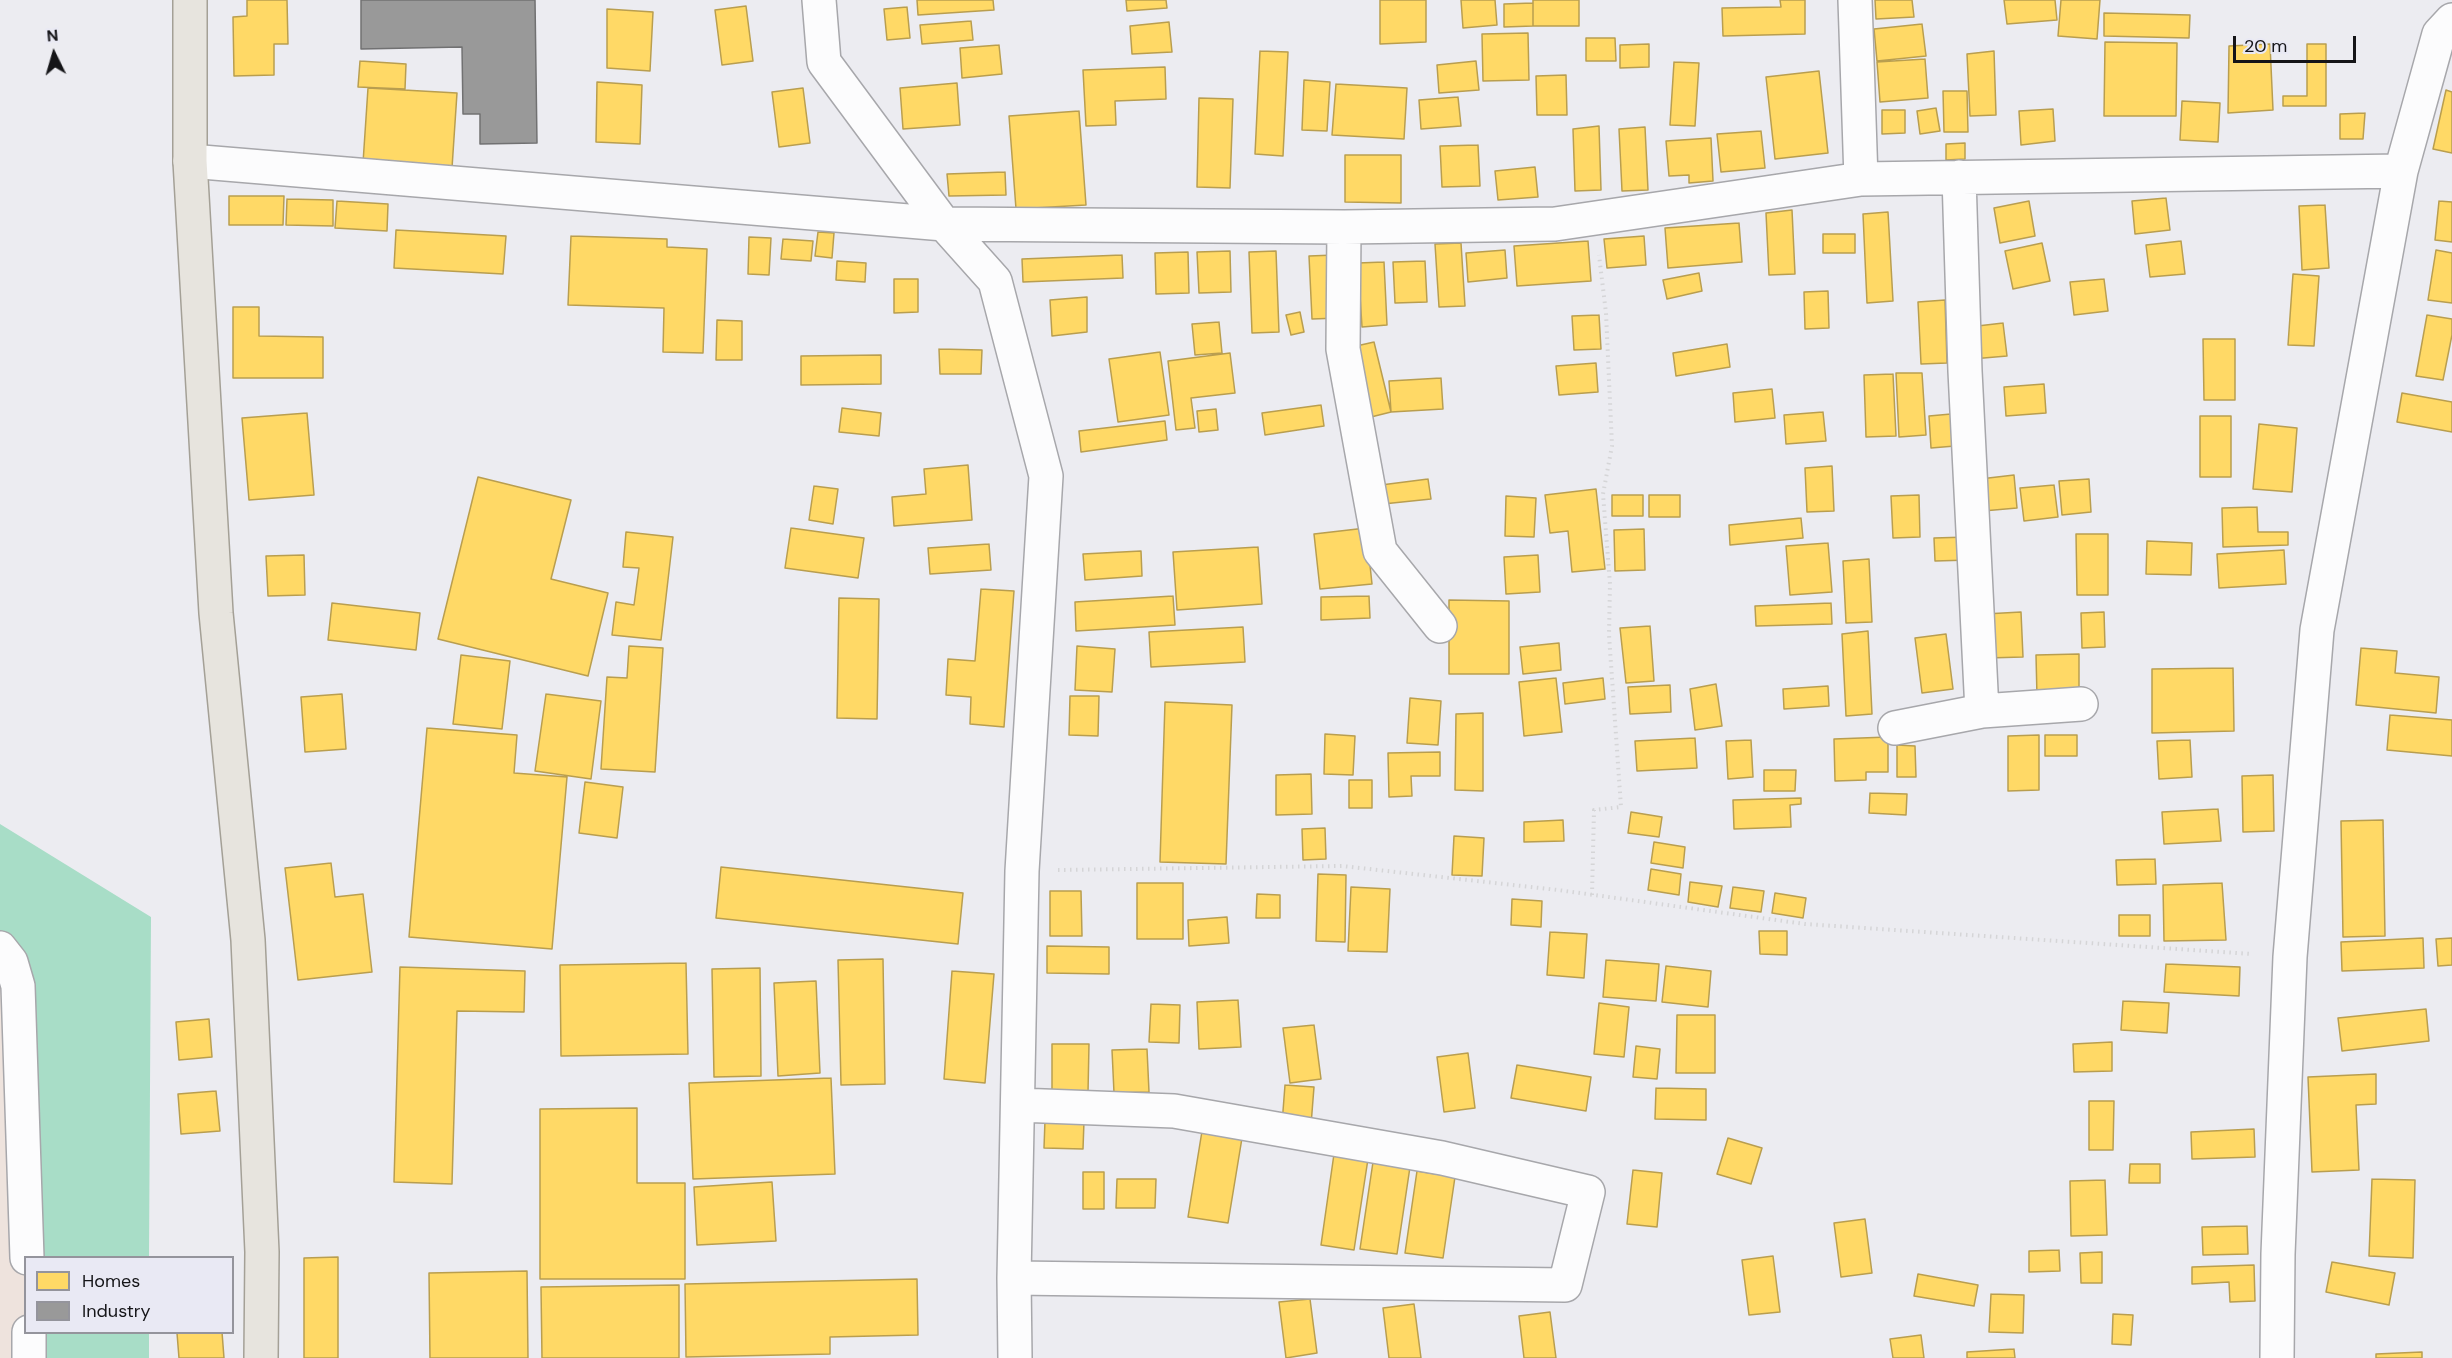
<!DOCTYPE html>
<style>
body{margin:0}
#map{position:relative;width:2452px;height:1358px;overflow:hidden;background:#ececf1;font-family:"DM Sans",sans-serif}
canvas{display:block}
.legend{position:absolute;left:24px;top:1256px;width:210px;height:78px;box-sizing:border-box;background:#e9e9f4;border:2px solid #94949c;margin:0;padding:8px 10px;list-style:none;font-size:18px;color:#151518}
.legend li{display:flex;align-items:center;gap:12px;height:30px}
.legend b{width:30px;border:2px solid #94949c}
.north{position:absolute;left:24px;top:24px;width:60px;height:60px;-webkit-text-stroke:4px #e9e9f4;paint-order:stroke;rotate:355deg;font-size:16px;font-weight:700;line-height:24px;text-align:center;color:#151518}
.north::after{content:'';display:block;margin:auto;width:21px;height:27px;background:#151518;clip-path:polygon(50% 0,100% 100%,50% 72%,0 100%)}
.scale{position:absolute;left:2233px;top:36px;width:123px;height:27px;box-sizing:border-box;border:3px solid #151518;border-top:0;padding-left:8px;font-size:18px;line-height:21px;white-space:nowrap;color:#151518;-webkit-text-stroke:4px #e9e9f4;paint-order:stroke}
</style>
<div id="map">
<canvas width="2452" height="1358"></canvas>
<ul class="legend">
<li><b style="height:16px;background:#ffd966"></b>Homes</li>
<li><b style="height:16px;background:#999"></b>Industry</li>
</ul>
<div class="north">N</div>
<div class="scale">20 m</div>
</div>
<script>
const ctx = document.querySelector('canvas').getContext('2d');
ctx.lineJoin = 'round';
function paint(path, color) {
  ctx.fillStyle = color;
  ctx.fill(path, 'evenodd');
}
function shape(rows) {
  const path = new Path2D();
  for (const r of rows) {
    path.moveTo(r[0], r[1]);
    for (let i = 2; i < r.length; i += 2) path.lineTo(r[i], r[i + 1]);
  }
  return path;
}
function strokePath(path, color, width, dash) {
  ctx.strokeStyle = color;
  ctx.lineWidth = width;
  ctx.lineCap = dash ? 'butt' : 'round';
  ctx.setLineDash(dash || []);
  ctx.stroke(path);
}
paint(shape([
 [0,948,26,1258,26,1332,29,1358,0,1358]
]), '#eee3dd');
paint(shape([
 [0,824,151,917,149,1257,27,1257,0,948],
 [29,1333,149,1333,149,1358,29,1358]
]), '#a8ddc7');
const homes = shape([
 [247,0,287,0,288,44,274,44,274,75,234,76,233,17,247,16,247,0],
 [917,0,993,0,994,10,918,15,917,0],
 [1126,0,1166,0,1167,8,1127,11,1126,0],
 [1380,0,1426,0,1426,42,1380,44,1380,0],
 [1461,0,1495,0,1497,25,1463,28,1461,0],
 [1533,0,1579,0,1579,26,1533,26,1533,0],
 [1780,0,1805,0,1805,34,1723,36,1722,8,1781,7,1780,0],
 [1875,0,1912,0,1914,17,1876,19,1875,0],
 [2004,0,2055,0,2057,20,2007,24,2004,0],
 [2061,0,2100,0,2097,39,2058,36,2061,0],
 [1533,3,1533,26,1504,27,1504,4,1533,3],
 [746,6,753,61,722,65,715,10,746,6],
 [907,7,910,38,887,40,884,9,907,7],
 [607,9,653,12,650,71,607,68,607,9],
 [2104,13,2190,15,2189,38,2104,36,2104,13],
 [971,21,973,40,922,44,920,25,971,21],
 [1169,22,1172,52,1132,54,1130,26,1169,22],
 [1922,24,1926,56,1877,61,1874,29,1922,24],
 [1528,33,1529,80,1483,81,1482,34,1528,33],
 [1586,38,1615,38,1616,61,1586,61,1586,38],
 [2105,42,2177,43,2176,116,2104,116,2105,42],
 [1649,44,1649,67,1620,68,1620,45,1649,44],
 [2270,44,2273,110,2228,113,2229,46,2270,44],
 [2307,44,2326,44,2326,106,2283,106,2283,96,2307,96,2307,44],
 [999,45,1002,74,962,78,960,48,999,45],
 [1260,51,1288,52,1283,156,1255,154,1260,51],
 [1994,51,1996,115,1970,116,1967,54,1994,51],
 [1925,59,1928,98,1880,102,1877,62,1925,59],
 [360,61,406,64,405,89,358,87,360,61],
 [1476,61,1479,90,1439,93,1437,65,1476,61],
 [1674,62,1699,63,1695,126,1670,125,1674,62],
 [1165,67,1166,99,1115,101,1116,125,1086,126,1083,70,1165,67],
 [1819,71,1828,153,1775,159,1766,77,1819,71],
 [1566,75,1567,115,1537,115,1536,76,1566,75],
 [1304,80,1330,82,1327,131,1302,130,1304,80],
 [597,82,642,85,640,144,596,142,597,82],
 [957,83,960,125,903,129,900,88,957,83],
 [1336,84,1407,88,1404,139,1332,135,1336,84],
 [368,88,457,93,452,168,363,163,368,88],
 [803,88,810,143,779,147,772,92,803,88],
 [2446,90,2452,92,2452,153,2433,149,2446,90],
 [1943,91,1967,91,1968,132,1944,132,1943,91],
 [1458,97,1461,126,1421,129,1419,100,1458,97],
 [1199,98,1233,99,1230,188,1197,187,1199,98],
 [2182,101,2220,103,2218,142,2180,140,2182,101],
 [1936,108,1940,131,1920,134,1917,111,1936,108],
 [2053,109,2055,141,2021,145,2019,111,2053,109],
 [1882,110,1905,110,1905,133,1882,134,1882,110],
 [1079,111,1086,205,1016,209,1009,116,1079,111],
 [2365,113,2363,139,2340,139,2340,114,2365,113],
 [1599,126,1601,190,1575,191,1573,129,1599,126],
 [1645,127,1648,190,1622,191,1619,129,1645,127],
 [1761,131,1765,168,1721,172,1717,134,1761,131],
 [1711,138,1713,181,1689,183,1689,175,1669,176,1666,141,1711,138],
 [1965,143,1965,159,1946,160,1946,144,1965,143],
 [1478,145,1480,186,1442,187,1440,146,1478,145],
 [1345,155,1401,155,1401,203,1345,202,1345,155],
 [1535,167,1538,197,1498,200,1495,171,1535,167],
 [1005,172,1006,195,949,196,947,174,1005,172],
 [229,196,284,196,283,225,229,225,229,196],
 [2166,198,2170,230,2135,234,2132,201,2166,198],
 [287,199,333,200,333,226,286,225,287,199],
 [337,201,388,204,387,231,335,228,337,201],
 [2029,201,2035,236,2000,243,1994,208,2029,201],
 [2439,201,2452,202,2452,242,2435,240,2439,201],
 [2325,205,2329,268,2302,270,2299,206,2325,205],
 [1792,210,1795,274,1769,275,1766,213,1792,210],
 [1888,212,1893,301,1867,303,1863,214,1888,212],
 [1739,223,1742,262,1668,268,1665,228,1739,223],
 [396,230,506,236,503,274,394,268,396,230],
 [818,232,834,233,832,258,815,256,818,232],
 [1823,234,1855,234,1855,253,1823,253,1823,234],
 [571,236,667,239,667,247,707,249,703,353,663,352,664,308,568,305,571,236],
 [1644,236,1646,265,1607,268,1604,239,1644,236],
 [749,237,771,238,769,275,748,274,749,237],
 [783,239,813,241,811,261,781,259,783,239],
 [1588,241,1591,281,1517,286,1514,246,1588,241],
 [2181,241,2185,274,2150,277,2146,245,2181,241],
 [1461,243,1465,306,1439,307,1435,244,1461,243],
 [2042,243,2050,281,2013,289,2005,251,2042,243],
 [1505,250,1507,278,1468,282,1466,253,1505,250],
 [2436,250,2452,253,2452,303,2428,300,2436,250],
 [1230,251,1231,292,1199,293,1197,252,1230,251],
 [1276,251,1279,332,1252,333,1249,252,1276,251],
 [1188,252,1189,293,1156,294,1155,253,1188,252],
 [1122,255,1123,278,1023,282,1022,259,1122,255],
 [1335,255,1339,318,1312,319,1309,256,1335,255],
 [837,261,866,263,865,282,836,280,837,261],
 [1425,261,1427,302,1395,303,1393,262,1425,261],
 [1384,262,1387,325,1362,327,1358,263,1384,262],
 [1699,273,1702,291,1667,299,1663,280,1699,273],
 [2293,274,2319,276,2314,346,2288,345,2293,274],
 [894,279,918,279,918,312,894,313,894,279],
 [2104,279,2108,311,2074,315,2070,282,2104,279],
 [1828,291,1829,328,1805,329,1804,292,1828,291],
 [1087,297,1087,332,1052,336,1050,300,1087,297],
 [1945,300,1947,363,1921,364,1918,302,1945,300],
 [233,307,259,307,259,336,323,337,323,378,233,378,233,307],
 [1300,312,1304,332,1291,335,1286,315,1300,312],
 [1599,315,1601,349,1574,350,1572,316,1599,315],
 [2427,315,2452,319,2452,335,2443,380,2416,376,2427,315],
 [717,320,742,321,742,360,716,360,717,320],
 [1219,322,1222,353,1195,355,1192,324,1219,322],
 [2003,323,2007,356,1972,359,1969,327,2003,323],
 [2203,339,2235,339,2235,400,2204,400,2203,339],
 [1374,342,1391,412,1367,418,1352,347,1374,342],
 [1727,344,1730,367,1676,376,1673,353,1727,344],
 [939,349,982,350,981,374,940,374,939,349],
 [1160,352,1169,415,1118,422,1109,359,1160,352],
 [1230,353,1235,393,1191,398,1195,428,1176,430,1168,361,1230,353],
 [881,355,881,384,801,385,801,356,881,355],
 [1596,363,1598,392,1559,395,1556,366,1596,363],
 [1896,373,1922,373,1926,435,1899,437,1896,373],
 [1893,374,1896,436,1866,437,1864,375,1893,374],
 [1441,378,1443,409,1391,412,1389,381,1441,378],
 [2044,384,2046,413,2006,416,2004,387,2044,384],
 [1772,389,1775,418,1735,422,1733,393,1772,389],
 [2402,393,2452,402,2452,432,2397,422,2402,393],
 [1321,405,1324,426,1265,435,1262,413,1321,405],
 [842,408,881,413,879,436,839,432,842,408],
 [1216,409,1218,430,1199,432,1197,411,1216,409],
 [1823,412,1826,441,1786,444,1784,415,1823,412],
 [307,413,314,495,249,500,242,418,307,413],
 [1962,413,1967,445,1931,448,1929,416,1962,413],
 [2200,416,2231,416,2231,477,2200,477,2200,416],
 [1165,421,1167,440,1081,452,1079,431,1165,421],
 [2259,424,2297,428,2292,492,2253,489,2259,424],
 [968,465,972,520,894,526,892,497,926,494,924,469,968,465],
 [1832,466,1834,511,1807,512,1805,468,1832,466],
 [2014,475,2017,508,1983,511,1980,479,2014,475],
 [478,477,571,500,551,579,608,593,588,676,438,639,478,477],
 [1428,479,1431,499,1383,504,1381,485,1428,479],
 [2089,479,2091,512,2062,515,2059,481,2089,479],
 [2054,485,2058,517,2024,521,2020,488,2054,485],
 [814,486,838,489,833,524,809,520,814,486],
 [1596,489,1605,569,1572,572,1568,531,1550,533,1545,495,1596,489],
 [1612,495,1643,495,1643,516,1612,516,1612,495],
 [1649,495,1680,495,1680,517,1649,517,1649,495],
 [1919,495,1920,537,1893,538,1891,496,1919,495],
 [1506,496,1536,498,1534,537,1505,536,1506,496],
 [2257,507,2258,532,2288,532,2288,545,2223,547,2222,508,2257,507],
 [1801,518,1803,538,1730,545,1729,525,1801,518],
 [791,528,864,538,858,578,785,568,791,528],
 [1366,528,1372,584,1320,589,1314,534,1366,528],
 [1644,529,1645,570,1615,571,1614,530,1644,529],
 [626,532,673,537,661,640,612,635,616,602,634,605,639,568,623,567,626,532],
 [2076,534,2108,534,2108,595,2077,595,2076,534],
 [1968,537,1969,560,1935,561,1934,538,1968,537],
 [2147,541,2192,543,2191,575,2146,574,2147,541],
 [1828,543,1832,592,1790,595,1786,546,1828,543],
 [989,544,991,570,930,574,928,548,989,544],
 [1258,547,1262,604,1177,610,1173,552,1258,547],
 [2284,550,2286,584,2219,588,2217,554,2284,550],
 [1141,551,1142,576,1085,580,1083,554,1141,551],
 [304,555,305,595,268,596,266,556,304,555],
 [1538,555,1540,592,1506,594,1504,557,1538,555],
 [1869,559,1872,622,1846,623,1843,561,1869,559],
 [981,589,1014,591,1004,727,970,724,971,697,946,695,948,659,975,661,981,589],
 [1173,596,1175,625,1076,631,1075,602,1173,596],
 [1369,596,1370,618,1321,620,1321,597,1369,596],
 [839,598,879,599,877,719,837,718,839,598],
 [1449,600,1509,601,1509,674,1449,674,1449,600],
 [332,603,420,613,416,650,328,640,332,603],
 [1831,603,1832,624,1756,626,1755,606,1831,603],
 [2021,612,2023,657,1987,658,1985,614,2021,612],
 [2104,612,2105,647,2082,648,2081,613,2104,612],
 [1650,626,1654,681,1626,683,1620,628,1650,626],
 [1243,627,1245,662,1151,667,1149,632,1243,627],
 [1868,631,1872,714,1846,716,1842,634,1868,631],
 [1946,634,1953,689,1922,693,1915,638,1946,634],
 [1559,643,1561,670,1523,674,1520,647,1559,643],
 [629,646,663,648,655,772,601,769,607,677,627,678,629,646],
 [1077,646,1115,649,1112,692,1075,690,1077,646],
 [2361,648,2397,651,2395,673,2439,677,2436,713,2356,705,2361,648],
 [2079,654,2079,696,2037,697,2036,655,2079,654],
 [461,655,510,661,502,729,453,724,461,655],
 [2233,668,2234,731,2152,733,2152,669,2233,668],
 [1556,678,1562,732,1524,736,1519,682,1556,678],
 [1603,678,1605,699,1565,704,1563,683,1603,678],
 [1716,684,1722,726,1695,730,1690,689,1716,684],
 [1670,685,1671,712,1630,714,1628,687,1670,685],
 [1828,686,1829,706,1784,709,1783,689,1828,686],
 [342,694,346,749,305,752,301,697,342,694],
 [546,694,601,701,591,779,535,771,546,694],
 [1070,696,1099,696,1098,736,1069,735,1070,696],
 [1410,698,1441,701,1438,745,1407,743,1410,698],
 [1165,702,1232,705,1226,864,1160,862,1165,702],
 [1483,713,1483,791,1455,790,1456,714,1483,713],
 [2390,715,2452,720,2452,756,2387,750,2390,715],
 [427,728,517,735,514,773,567,777,552,949,409,937,427,728],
 [1325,734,1355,736,1353,775,1324,774,1325,734],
 [2039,735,2039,790,2008,791,2008,736,2039,735],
 [2045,735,2077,735,2077,756,2045,756,2045,735],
 [1888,737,1888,772,1866,772,1866,780,1835,781,1834,739,1888,737],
 [1695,738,1697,768,1637,771,1635,741,1695,738],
 [1751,740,1753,777,1728,779,1726,741,1751,740],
 [2190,740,2192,777,2159,779,2157,741,2190,740],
 [1897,745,1915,746,1916,777,1897,777,1897,745],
 [1440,752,1440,776,1411,776,1412,796,1389,797,1388,753,1440,752],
 [1764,770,1796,770,1795,791,1764,791,1764,770],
 [1311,774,1312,814,1276,815,1276,775,1311,774],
 [2273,775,2274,831,2243,832,2242,776,2273,775],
 [1349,780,1372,780,1372,808,1349,808,1349,780],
 [585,782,623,787,617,838,579,833,585,782],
 [1870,793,1907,794,1906,815,1869,813,1870,793],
 [1801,798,1801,804,1790,805,1791,827,1734,829,1733,800,1801,798],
 [2218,809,2221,841,2164,844,2162,812,2218,809],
 [1631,812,1662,817,1659,837,1628,833,1631,812],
 [1563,820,1564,841,1524,842,1524,822,1563,820],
 [2383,820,2385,936,2343,937,2341,821,2383,820],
 [1325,828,1326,859,1303,860,1302,829,1325,828],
 [1454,836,1484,838,1482,876,1452,875,1454,836],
 [1654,842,1685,847,1683,868,1651,863,1654,842],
 [2155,859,2156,884,2117,885,2116,860,2155,859],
 [331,863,335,897,363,894,372,972,298,980,285,868,331,863],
 [721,867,963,893,958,944,716,918,721,867],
 [1651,869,1681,874,1679,895,1648,890,1651,869],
 [1318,874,1346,875,1345,942,1316,941,1318,874],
 [1690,882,1722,886,1718,907,1688,902,1690,882],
 [1137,883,1183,883,1183,939,1137,939,1137,883],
 [2222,883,2226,940,2164,941,2163,885,2222,883],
 [1351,887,1390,889,1387,952,1348,951,1351,887],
 [1733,887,1764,891,1761,912,1730,908,1733,887],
 [1050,891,1081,891,1082,936,1050,936,1050,891],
 [1775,893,1806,898,1803,918,1772,913,1775,893],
 [1257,894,1280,895,1280,918,1256,918,1257,894],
 [1512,899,1542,901,1541,927,1511,925,1512,899],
 [2119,915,2150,915,2150,936,2119,936,2119,915],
 [1227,917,1229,943,1189,946,1188,920,1227,917],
 [1759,931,1787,931,1787,955,1760,954,1759,931],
 [1550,932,1587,934,1584,978,1547,975,1550,932],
 [2423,938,2424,968,2342,971,2341,942,2423,938],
 [2452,938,2452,965,2438,966,2436,939,2452,938],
 [1047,946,1109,947,1109,974,1047,973,1047,946],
 [883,959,885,1084,841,1085,838,960,883,959],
 [1606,960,1659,964,1656,1001,1603,997,1606,960],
 [686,963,688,1054,561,1056,560,965,686,963],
 [2166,964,2240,967,2239,996,2164,992,2166,964],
 [1666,966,1711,971,1708,1007,1662,1002,1666,966],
 [400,967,525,971,524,1012,457,1011,452,1184,394,1182,400,967],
 [760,968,761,1076,714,1077,712,969,760,968],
 [952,971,994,974,985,1083,944,1079,952,971],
 [816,981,820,1073,778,1076,774,983,816,981],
 [1238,1000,1241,1047,1199,1049,1197,1002,1238,1000],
 [2123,1001,2169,1003,2167,1033,2121,1030,2123,1001],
 [1599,1003,1629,1007,1624,1057,1594,1054,1599,1003],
 [1151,1004,1180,1005,1179,1043,1149,1042,1151,1004],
 [2426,1009,2429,1041,2342,1051,2338,1018,2426,1009],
 [1677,1015,1715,1015,1715,1073,1676,1073,1677,1015],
 [209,1019,212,1057,179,1060,176,1022,209,1019],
 [1314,1025,1321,1079,1290,1083,1283,1028,1314,1025],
 [2112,1042,2112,1071,2074,1072,2073,1044,2112,1042],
 [1052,1044,1089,1044,1088,1093,1052,1093,1052,1044],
 [1636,1046,1660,1049,1657,1079,1633,1077,1636,1046],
 [1147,1049,1149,1092,1114,1093,1112,1050,1147,1049],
 [1468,1053,1475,1108,1444,1112,1437,1057,1468,1053],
 [1517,1065,1591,1077,1586,1111,1511,1098,1517,1065],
 [2376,1074,2376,1104,2356,1105,2359,1170,2312,1172,2308,1077,2376,1074],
 [831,1078,835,1174,693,1179,689,1083,831,1078],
 [1285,1085,1314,1087,1311,1125,1282,1124,1285,1085],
 [1656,1088,1706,1089,1706,1120,1655,1119,1656,1088],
 [216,1091,220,1131,181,1134,178,1094,216,1091],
 [2089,1101,2114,1101,2113,1150,2089,1150,2089,1101],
 [637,1108,637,1183,685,1183,685,1279,540,1279,540,1109,637,1108],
 [1045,1120,1084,1121,1083,1149,1044,1148,1045,1120],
 [1203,1125,1243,1132,1228,1223,1188,1217,1203,1125],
 [2254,1129,2255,1157,2192,1159,2191,1132,2254,1129],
 [1728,1138,1762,1148,1751,1184,1717,1174,1728,1138],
 [1334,1154,1368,1159,1354,1250,1321,1245,1334,1154],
 [1373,1162,1410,1167,1397,1254,1360,1249,1373,1162],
 [2130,1164,2160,1164,2160,1183,2129,1183,2130,1164],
 [1633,1170,1662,1173,1657,1227,1627,1224,1633,1170],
 [1417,1171,1455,1177,1443,1258,1405,1253,1417,1171],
 [1083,1172,1104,1172,1104,1209,1083,1209,1083,1172],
 [1117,1179,1156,1179,1155,1208,1116,1208,1117,1179],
 [2372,1179,2415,1180,2413,1258,2369,1256,2372,1179],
 [2105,1180,2107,1235,2071,1236,2070,1181,2105,1180],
 [772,1182,776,1241,697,1245,694,1187,772,1182],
 [1865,1219,1872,1273,1841,1277,1834,1223,1865,1219],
 [2247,1226,2248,1254,2203,1255,2202,1227,2247,1226],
 [2059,1250,2060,1271,2029,1272,2029,1251,2059,1250],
 [2102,1252,2102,1283,2081,1283,2080,1253,2102,1252],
 [1773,1256,1780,1312,1749,1315,1742,1260,1773,1256],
 [338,1257,338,1358,304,1358,304,1258,338,1257],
 [2332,1262,2395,1273,2389,1305,2326,1292,2332,1262],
 [2254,1265,2255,1301,2230,1302,2229,1282,2192,1284,2192,1267,2254,1265],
 [527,1271,528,1358,430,1358,429,1273,527,1271],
 [1918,1274,1978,1285,1974,1306,1914,1296,1918,1274],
 [917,1279,918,1335,830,1337,830,1354,686,1357,685,1284,917,1279],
 [679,1285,679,1358,542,1358,541,1287,679,1285],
 [1991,1294,2024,1295,2023,1333,1989,1332,1991,1294],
 [1310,1299,1317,1353,1286,1358,1279,1302,1310,1299],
 [1414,1304,1421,1358,1389,1358,1383,1308,1414,1304],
 [1550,1312,1556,1358,1524,1358,1519,1316,1550,1312],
 [2113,1314,2133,1315,2131,1345,2112,1344,2113,1314],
 [222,1332,224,1358,179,1358,177,1333,222,1332],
 [1921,1335,1924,1358,1893,1358,1890,1339,1921,1335],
 [2014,1349,2015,1358,1967,1358,1967,1352,2014,1349],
 [2422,1352,2422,1358,2376,1358,2376,1354,2422,1352]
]);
paint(homes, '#ffd966');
strokePath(homes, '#b99e4f', 1.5);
const industry = shape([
 [361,0,535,0,537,143,480,144,480,114,463,114,462,47,361,49,361,0]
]);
paint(industry, '#999');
strokePath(industry, '#717172', 1.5);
const minor = shape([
 [819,0,824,62,944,224,995,281,1046,476,1022,871,1014,1278,1015,1358],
 [1855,0,1861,179],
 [190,161,944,224,1344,227,1555,224,1861,179,2401,171],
 [1959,177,1965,371,1982,711,2081,704],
 [1344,227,1343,349,1380,551,1440,626],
 [1895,728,1982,711],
 [0,948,11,962,18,986,27,1258],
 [1014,1278,1565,1285,1588,1192,1442,1158,1174,1111,1018,1105],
 [29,1332,29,1358],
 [2277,1358,2278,1254,2290,957,2317,630,2401,171,2439,34,2452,20]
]);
const major = shape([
 [190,0,190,161,216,613,248,940,262,1252,261,1358]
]);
strokePath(minor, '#a7a7ab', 36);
strokePath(major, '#a4a096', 36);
strokePath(shape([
 [1058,870,1342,866,1558,890,1805,924,2252,954],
 [1592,895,1594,810,1621,807,1609,635,1610,584,1603,494,1612,446,1606,313,1599,255]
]), '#d5d5d7', 4, [1.5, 4.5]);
strokePath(minor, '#fcfcfd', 33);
strokePath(major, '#e7e4de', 33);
</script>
